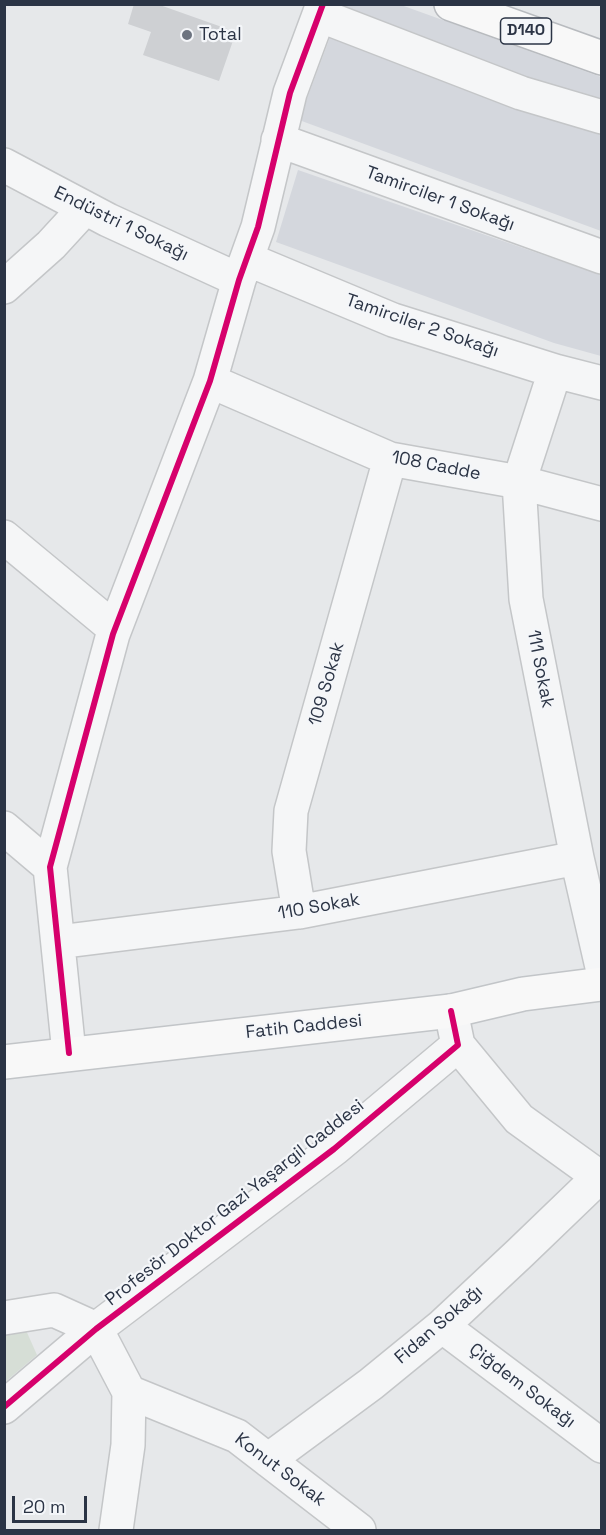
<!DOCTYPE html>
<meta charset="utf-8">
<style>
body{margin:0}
#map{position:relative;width:606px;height:1535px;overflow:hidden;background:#e6e8ea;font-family:"Space Grotesk",sans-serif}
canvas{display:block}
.frame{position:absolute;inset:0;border:6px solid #2b3445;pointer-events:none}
.scale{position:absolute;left:12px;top:1496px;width:75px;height:27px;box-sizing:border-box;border:3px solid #2b3445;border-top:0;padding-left:8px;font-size:18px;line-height:21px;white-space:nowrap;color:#2b3445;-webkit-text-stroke:4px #f4f6f9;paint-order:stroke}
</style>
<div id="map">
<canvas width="606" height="1535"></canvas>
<div class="frame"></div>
<div class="scale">20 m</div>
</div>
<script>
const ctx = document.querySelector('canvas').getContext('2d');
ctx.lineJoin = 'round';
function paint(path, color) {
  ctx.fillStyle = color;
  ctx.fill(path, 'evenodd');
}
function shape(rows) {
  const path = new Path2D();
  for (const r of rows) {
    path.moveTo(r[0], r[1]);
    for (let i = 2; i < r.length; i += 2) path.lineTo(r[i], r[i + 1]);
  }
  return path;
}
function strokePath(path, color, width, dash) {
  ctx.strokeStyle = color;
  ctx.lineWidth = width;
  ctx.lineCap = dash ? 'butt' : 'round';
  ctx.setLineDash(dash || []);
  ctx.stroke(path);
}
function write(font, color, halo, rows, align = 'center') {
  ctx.font = font + ' "Space Grotesk",sans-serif';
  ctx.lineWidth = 4.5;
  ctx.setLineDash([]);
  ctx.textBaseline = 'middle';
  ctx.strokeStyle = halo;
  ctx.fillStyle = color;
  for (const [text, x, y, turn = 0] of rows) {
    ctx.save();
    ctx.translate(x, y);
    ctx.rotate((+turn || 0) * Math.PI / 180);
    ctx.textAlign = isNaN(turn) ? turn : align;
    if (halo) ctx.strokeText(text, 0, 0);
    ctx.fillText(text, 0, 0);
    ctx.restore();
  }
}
paint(shape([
 [342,5,401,5,601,77,601,231,299,120],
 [298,170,601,275,601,356,554,343,276,242]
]), '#d4d7dd');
paint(shape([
 [25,1328,37,1355,5,1382,5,1331]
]), '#d6ded6');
paint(shape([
 [134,4,157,4,236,32,219,81,143,55,151,32,128,24]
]), '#ced0d3');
const minor = shape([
 [319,15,521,93,602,117],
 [278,140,602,257],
 [4,165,108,220,239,280],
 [247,259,393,320,555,371,602,383],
 [4,287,51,245,85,208],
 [555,371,519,482,526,599,577,858,602,967],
 [210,381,390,459,519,482,602,504],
 [4,537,115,629],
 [4,828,50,867],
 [299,912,289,851,291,811,390,459],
 [58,942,299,912,577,858],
 [458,1045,519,1119,602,1179],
 [69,1053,50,867,113,634,210,381,239,280,258,227,290,93,323,4],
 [4,1318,54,1310,96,1329,129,1392,128,1445,116,1530],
 [442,1326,602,1446],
 [129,1392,237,1436,359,1530],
 [4,1407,96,1329,334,1149,458,1045,451,1011],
 [268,1460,371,1384,442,1326,520,1253,599,1177]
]);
const major = shape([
 [4,1062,451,1011,523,994,602,984]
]);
const highway = shape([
 [451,4,602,58]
]);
strokePath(minor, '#c4c6c8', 36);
strokePath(major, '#c2c5c8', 36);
strokePath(highway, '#b8bbbf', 36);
strokePath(minor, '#f5f6f7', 33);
strokePath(major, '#f8f8f8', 33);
strokePath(highway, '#f8f8f8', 33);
strokePath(shape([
 [69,1053,50,867,113,634,210,381,239,280,258,227,290,93,323,4],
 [4,1407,96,1329,334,1149,458,1045,451,1011]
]), '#d6006c', 6);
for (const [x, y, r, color] of [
 [187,35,6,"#6c737f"]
]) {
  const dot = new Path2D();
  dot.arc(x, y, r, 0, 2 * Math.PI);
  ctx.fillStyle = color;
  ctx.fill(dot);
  strokePath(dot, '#f4f6f9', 2);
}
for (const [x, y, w] of [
 [526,31,51]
]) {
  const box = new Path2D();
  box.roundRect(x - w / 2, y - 13, w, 26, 4.5);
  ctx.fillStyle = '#f4f6f9';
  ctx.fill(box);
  strokePath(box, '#2b3445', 1.5);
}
write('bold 16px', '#2b3445', null, [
 ["D140",526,31]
]);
write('18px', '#2b3445', '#f4f6f9', [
 ["Total",199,35]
], 'left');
write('18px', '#2b3445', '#f4f6f9', [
 ["Tamirciler 1 Sokağı",440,199,20],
 ["Endüstri 1 Sokağı",121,224,26],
 ["Tamirciler 2 Sokağı",422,326,19],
 ["108 Cadde",436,466,11],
 ["111 Sokak",540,669,79],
 ["109 Sokak",327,684,-74],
 ["110 Sokak",319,907,-10],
 ["Fatih Caddesi",304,1027,-6],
 ["Profesör Doktor Gazi Yaşargil Caddesi",235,1203,-38],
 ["Fidan Sokağı",439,1325,-41],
 ["Çiğdem Sokağı",522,1386,37],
 ["Konut Sokak",280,1470,37]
]);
</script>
